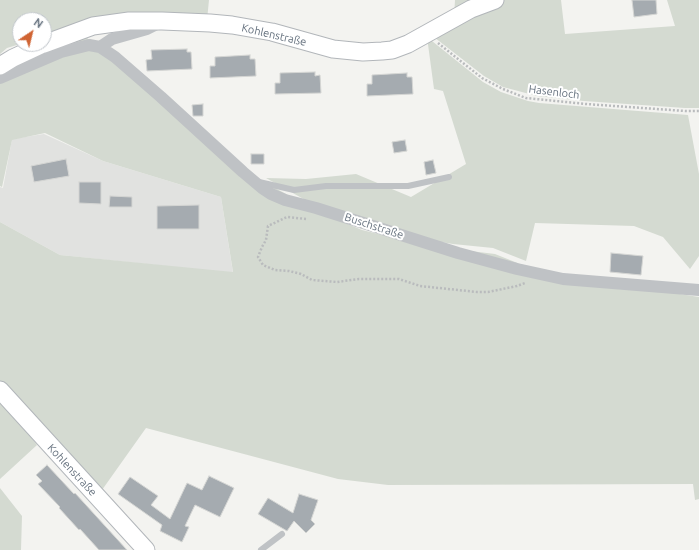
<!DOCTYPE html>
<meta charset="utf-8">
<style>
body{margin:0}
#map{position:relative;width:699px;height:550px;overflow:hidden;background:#f3f3f0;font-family:Ubuntu,sans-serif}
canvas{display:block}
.north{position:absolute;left:12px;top:12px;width:40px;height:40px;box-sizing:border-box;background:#fff;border:1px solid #c1c6cb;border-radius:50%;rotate:35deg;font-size:11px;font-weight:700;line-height:16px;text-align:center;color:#65717e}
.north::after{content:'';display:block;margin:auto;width:14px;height:18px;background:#d06433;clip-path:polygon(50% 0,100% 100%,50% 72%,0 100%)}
</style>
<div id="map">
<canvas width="699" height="550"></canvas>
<div class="north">N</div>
</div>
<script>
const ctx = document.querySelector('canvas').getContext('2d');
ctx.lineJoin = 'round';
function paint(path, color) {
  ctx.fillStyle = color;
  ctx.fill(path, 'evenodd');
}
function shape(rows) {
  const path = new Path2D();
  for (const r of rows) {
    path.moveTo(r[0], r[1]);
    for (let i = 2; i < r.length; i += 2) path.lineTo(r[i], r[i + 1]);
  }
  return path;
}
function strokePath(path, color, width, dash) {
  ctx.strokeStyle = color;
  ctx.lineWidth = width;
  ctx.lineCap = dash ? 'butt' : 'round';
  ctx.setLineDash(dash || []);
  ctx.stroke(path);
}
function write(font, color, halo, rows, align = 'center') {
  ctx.font = font + ' Ubuntu,sans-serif';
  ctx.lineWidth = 4;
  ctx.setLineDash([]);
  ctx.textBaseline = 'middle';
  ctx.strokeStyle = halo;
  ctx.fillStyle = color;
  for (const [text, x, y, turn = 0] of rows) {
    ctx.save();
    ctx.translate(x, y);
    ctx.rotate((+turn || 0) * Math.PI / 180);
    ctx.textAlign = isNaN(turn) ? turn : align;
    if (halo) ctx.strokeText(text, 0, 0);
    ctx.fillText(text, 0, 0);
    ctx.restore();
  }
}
paint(shape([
 [44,134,103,161,221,197,233,273,60,255,0,222,0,187,3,188,12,139]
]), '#e1e2e0');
paint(shape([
 [0,0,209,0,207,20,44,35,44,20,20,20,20,44,7,48,0,54],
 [455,0,491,0,454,17],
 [499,0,561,0,565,34,675,26,667,0,699,0,699,108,685,108,584,101,537,96,503,87,484,76,430,34],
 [86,37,115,64,246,172,317,211,362,230,407,241,454,249,495,254,565,282,667,292,699,297,699,499,695,500,693,484,388,485,338,479,146,428,102,490,0,389,0,222,60,255,233,272,221,197,103,161,45,133,12,140,2,187,0,186,0,76,22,60],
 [427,37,483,82,501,92,528,101,539,103,688,115,699,174,699,256,690,269,663,237,634,226,535,223,526,261,493,248,453,244,417,238,316,206,266,178,306,179,356,174,411,197,466,164,443,91,434,89],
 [0,396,37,445,0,479],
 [0,488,22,516,21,550,0,550]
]), '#d4dad1');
const building = shape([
 [632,0,656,0,657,14,634,17,632,0],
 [187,49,187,52,191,52,192,69,147,71,146,60,152,59,151,50,187,49],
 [250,55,250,59,255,59,256,76,210,78,210,66,215,66,215,57,250,55],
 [315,72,315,76,320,75,321,93,275,94,275,83,280,83,280,73,315,72],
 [407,73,407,77,412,77,413,94,367,96,367,84,372,84,372,75,407,73],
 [203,104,203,116,193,116,192,105,203,104],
 [405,140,407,151,394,153,392,142,405,140],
 [251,154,264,154,264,164,251,164,251,154],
 [66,159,69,176,34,182,31,166,66,159],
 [433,160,436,173,426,175,424,162,433,160],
 [79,182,101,182,101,204,79,203,79,182],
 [110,196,132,197,132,207,109,207,110,196],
 [199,205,199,229,157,229,157,206,199,205],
 [611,253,643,256,641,275,610,272,611,253],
 [47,465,74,494,75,493,127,550,99,550,80,529,79,530,59,508,60,507,38,484,42,481,36,475,47,465],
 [209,476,234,488,220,517,195,505,185,526,189,527,182,542,160,531,162,525,118,494,130,477,158,496,151,505,170,519,187,483,202,490,209,476],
 [299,494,318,500,311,520,315,524,306,533,294,521,287,531,258,514,268,498,293,513,299,494]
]);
paint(building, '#a5abb0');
strokePath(building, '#d4d5d3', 1);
const secondary = shape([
 [44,44,93,26,129,21,162,21,210,23,232,25,272,32,333,49,363,52,382,51,392,50,408,44,471,9,495,0],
 [0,66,13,58,43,44],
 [0,390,146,550]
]);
strokePath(secondary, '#b2b6ba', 19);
strokePath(shape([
 [438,43,482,78,503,89,526,98,586,104,685,111,699,111],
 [306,219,287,217,268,226,266,240,262,247,258,257,263,265,275,270,289,271,301,274,312,280,337,282,359,279,399,279,420,286,477,292,488,292,517,286,525,283]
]), '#b9bbbd', 2.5, [2, 2]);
strokePath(shape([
 [259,182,294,190,326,186,408,186,449,177],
 [261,550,282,534]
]), '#bfc2c5', 6);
strokePath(shape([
 [100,47,112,39,147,29,159,23],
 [0,78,61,52,89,45,100,47,115,57,161,97,243,172,262,188,271,194,285,200,316,208,458,253,517,269,563,279,699,290]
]), '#bfc2c5', 12);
strokePath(secondary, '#fff', 17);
write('11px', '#65717e', '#fff', [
 ["Kohlenstraße",274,35,13],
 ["Hasenloch",554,92,7],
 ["Buschstraße",374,226,18],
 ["Kohlenstraße",72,470,47]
]);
</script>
